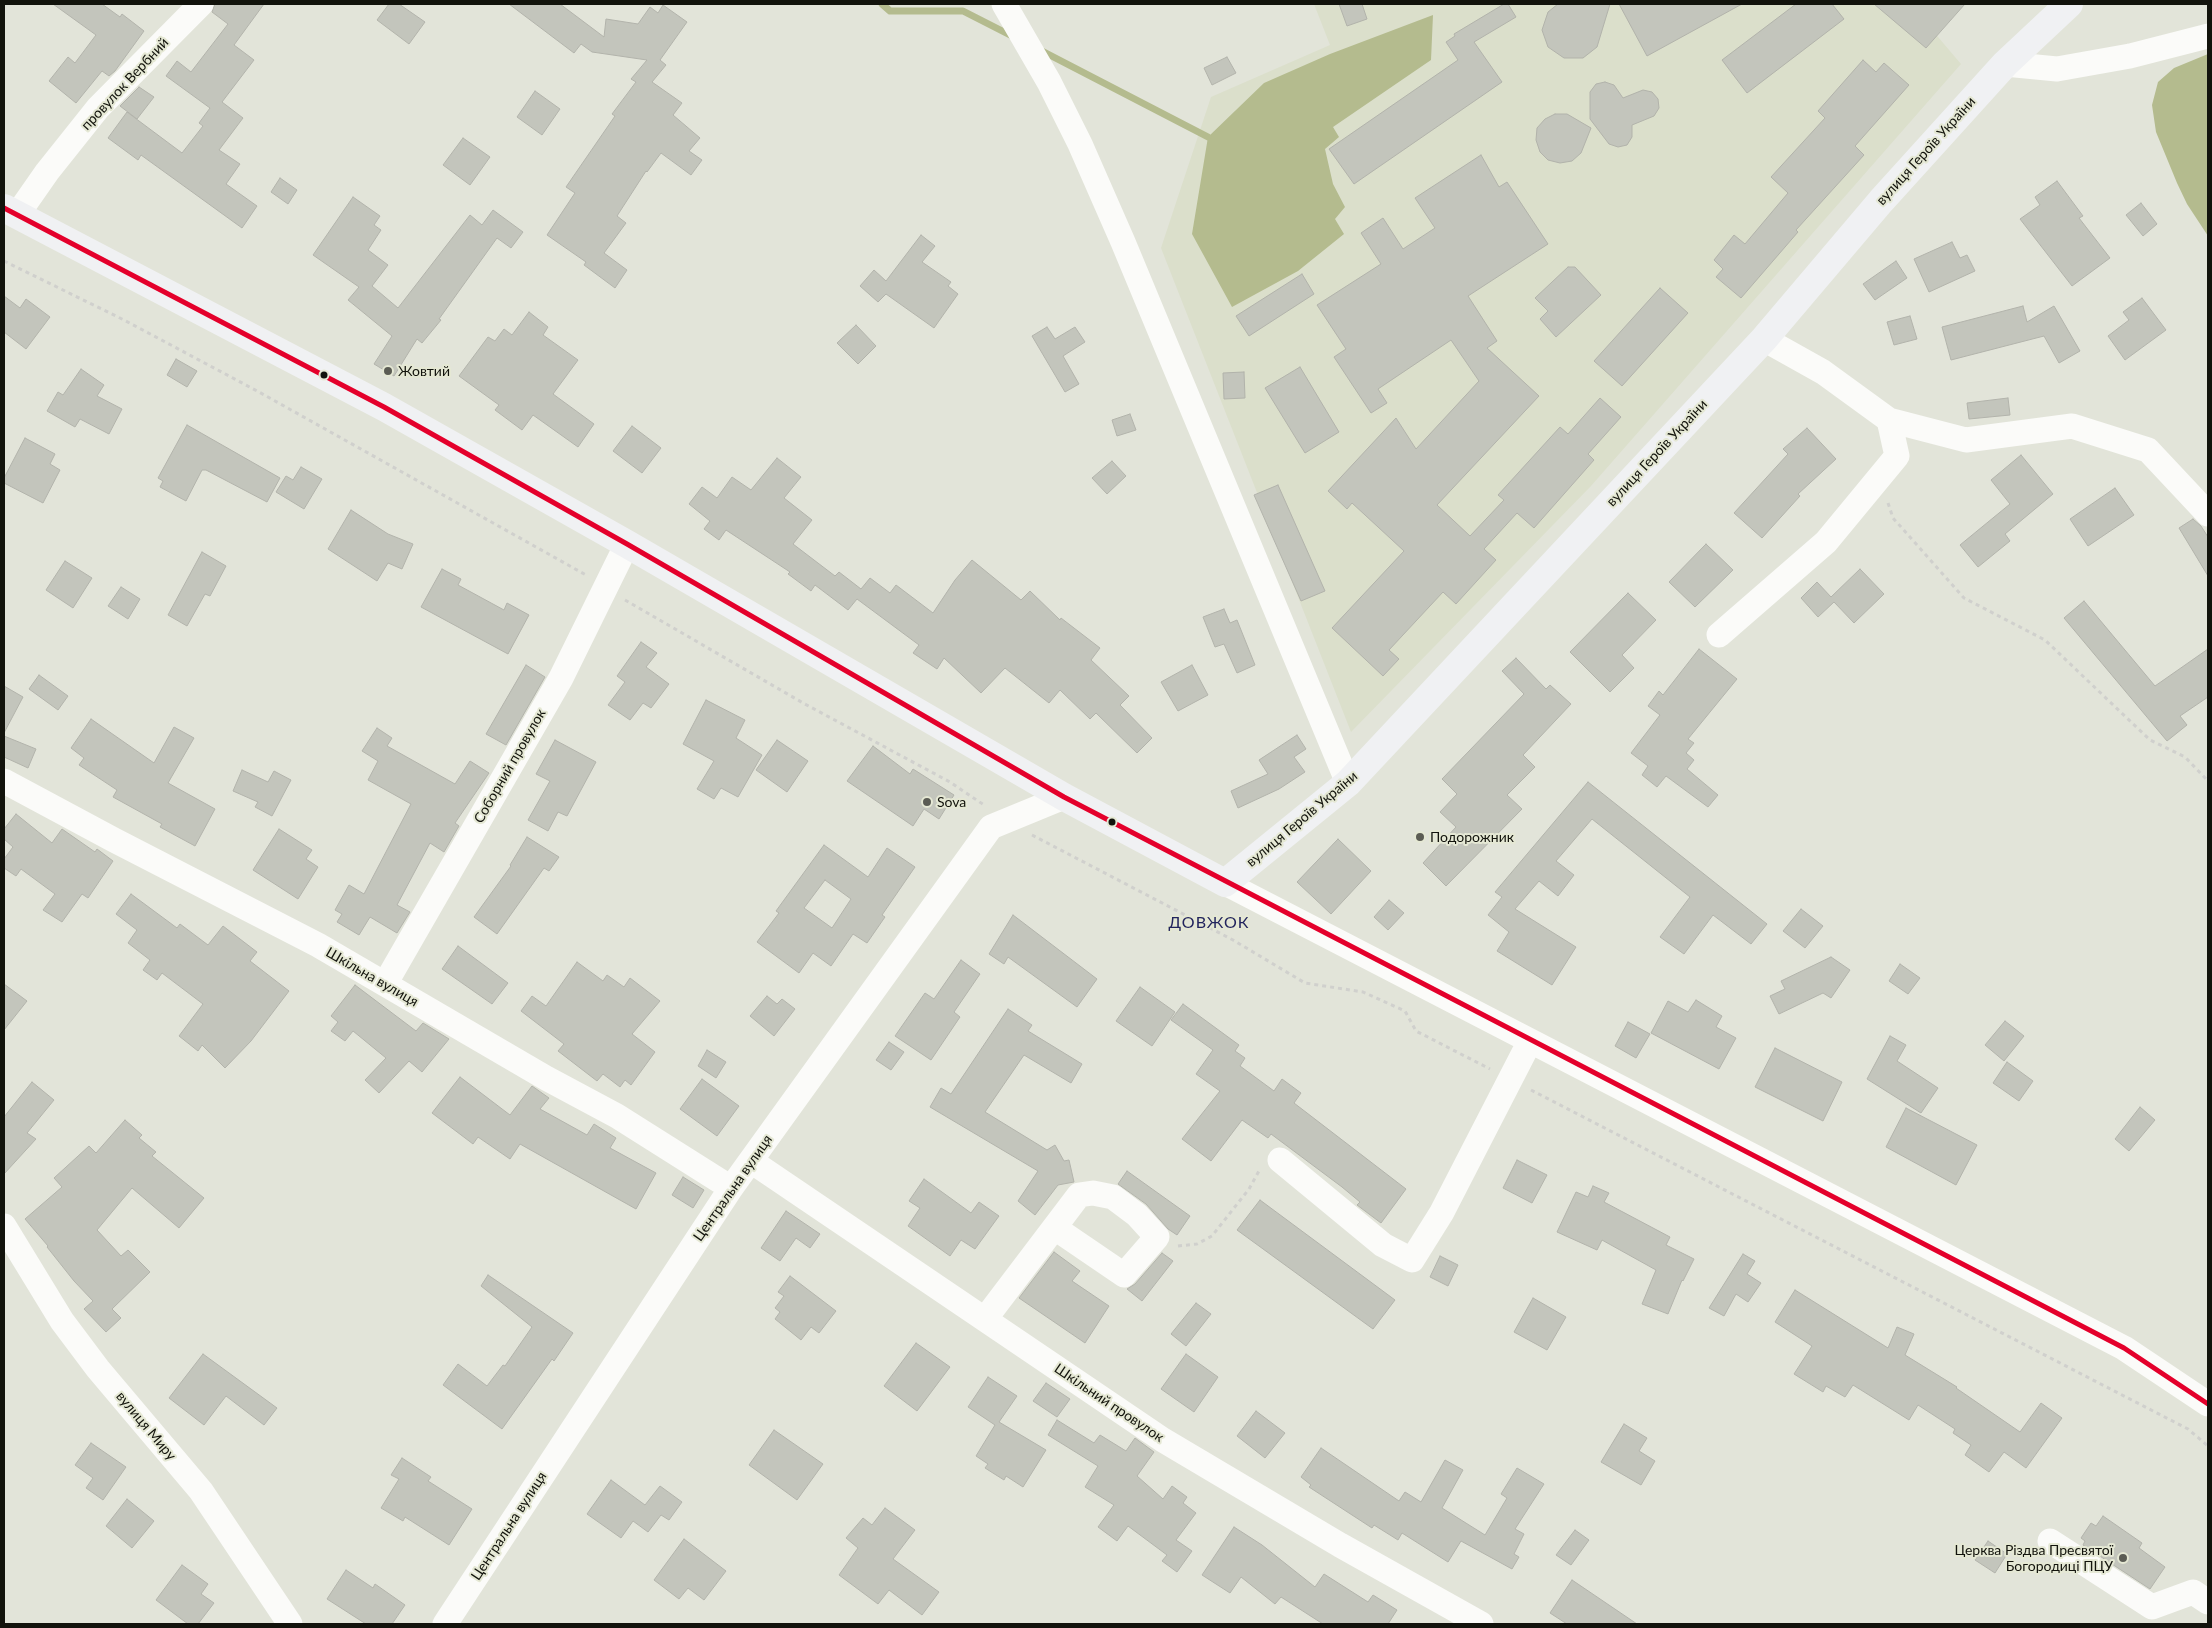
<!DOCTYPE html>
<meta charset="utf-8">
<style>
body{margin:0}
#map{position:relative;width:2212px;height:1628px;overflow:hidden;background:#e2e4d9;font-family:Lato,sans-serif}
canvas{display:block}
.frame{position:absolute;inset:0;border:5px solid #12130c;pointer-events:none}
</style>
<div id="map">
<canvas width="2212" height="1628"></canvas>
<div class="frame"></div>
</div>
<script>
const ctx = document.querySelector('canvas').getContext('2d');
ctx.lineJoin = 'round';
function paint(path, color) {
  ctx.fillStyle = color;
  ctx.fill(path, 'evenodd');
}
function shape(rows) {
  const path = new Path2D();
  for (const r of rows) {
    path.moveTo(r[0], r[1]);
    for (let i = 2; i < r.length; i += 2) path.lineTo(r[i], r[i + 1]);
  }
  return path;
}
function strokePath(path, color, width, dash) {
  ctx.strokeStyle = color;
  ctx.lineWidth = width;
  ctx.lineCap = dash ? 'butt' : 'round';
  ctx.setLineDash(dash || []);
  ctx.stroke(path);
}
function write(font, color, halo, rows, align = 'center') {
  ctx.font = font + ' Lato,sans-serif';
  ctx.lineWidth = 4;
  ctx.setLineDash([]);
  ctx.textBaseline = 'middle';
  ctx.strokeStyle = halo;
  ctx.fillStyle = color;
  for (const [text, x, y, turn = 0] of rows) {
    ctx.save();
    ctx.translate(x, y);
    ctx.rotate((+turn || 0) * Math.PI / 180);
    ctx.textAlign = isNaN(turn) ? turn : align;
    if (halo) ctx.strokeText(text, 0, 0);
    ctx.fillText(text, 0, 0);
    ctx.restore();
  }
}
paint(shape([
 [1314,4,1910,4,1961,64,1591,486,1351,732,1161,248,1211,97,1330,45]
]), '#dbdfcb');
paint(shape([
 [1433,15,1431,60,1333,127,1339,137,1325,149,1333,184,1345,207,1335,219,1344,234,1298,271,1232,307,1192,234,1208,137,1264,83,1330,54],
 [2208,54,2208,236,2187,204,2177,183,2156,132,2152,105,2158,82,2174,68]
]), '#b4bb8e');
strokePath(shape([
 [882,4,890,11,963,11,1014,37],
 [1040,50,1208,137]
]), '#b4bb8e', 7);
const building = shape([
 [53,4,102,4,120,17,122,14,144,31,115,71,109,76,102,71,76,103,49,81,68,57,75,63,96,35,53,4],
 [215,4,264,4,234,45,254,60,222,102,243,118,219,150,240,164,226,184,257,206,242,228,141,155,138,160,108,138,127,112,182,153,203,126,199,123,210,108,166,76,177,61,191,72,228,24,212,12,215,4],
 [389,4,399,4,425,22,409,44,377,20,389,4],
 [509,4,560,4,604,37,606,19,638,24,650,7,658,13,663,5,687,22,660,60,666,65,652,82,682,103,673,115,700,138,689,151,702,160,691,175,661,153,647,172,646,171,617,216,626,223,604,253,627,270,615,288,584,265,586,262,547,235,575,193,566,187,615,116,612,114,636,82,631,79,647,60,592,52,581,44,574,53,509,4],
 [1339,4,1362,4,1367,19,1347,26,1339,4],
 [1504,4,1508,4,1516,17,1474,42,1502,82,1354,184,1329,149,1458,60,1446,42,1455,36,1454,34,1504,4],
 [1558,4,1610,4,1597,47,1583,58,1564,58,1548,47,1542,30,1548,12,1558,4],
 [1619,4,1742,4,1647,56,1619,4],
 [1796,4,1832,4,1844,19,1747,93,1722,60,1796,4],
 [1874,4,1965,4,1926,48,1874,4],
 [1227,57,1236,73,1212,85,1204,68,1227,57],
 [1863,60,1876,72,1884,63,1909,85,1855,146,1864,155,1796,230,1798,232,1741,298,1716,277,1723,269,1714,260,1734,235,1745,244,1788,193,1771,177,1825,118,1818,111,1863,60],
 [1605,82,1614,85,1623,98,1643,90,1652,92,1658,99,1659,108,1654,116,1632,125,1632,137,1627,145,1618,147,1609,144,1590,119,1590,92,1596,84,1605,82],
 [139,87,154,97,137,119,120,106,139,87],
 [535,91,560,109,542,135,517,117,535,91],
 [1555,114,1567,114,1591,128,1581,153,1572,161,1560,163,1548,160,1540,152,1536,140,1537,128,1545,119,1555,114],
 [463,138,490,157,470,185,443,165,463,138],
 [1481,155,1499,187,1507,182,1548,244,1468,296,1497,341,1487,348,1539,396,1437,505,1470,536,1504,500,1498,495,1560,427,1568,434,1600,398,1621,417,1588,454,1594,460,1534,528,1517,513,1484,549,1496,560,1456,604,1443,592,1389,650,1399,659,1383,676,1332,628,1404,551,1352,503,1347,509,1328,491,1396,418,1416,449,1479,381,1451,340,1378,389,1387,403,1371,413,1334,357,1346,349,1317,305,1381,264,1361,233,1383,218,1403,249,1435,228,1415,198,1481,155],
 [280,178,297,190,288,204,271,192,280,178],
 [2057,181,2083,216,2079,218,2110,258,2072,286,2020,219,2040,205,2035,197,2057,181],
 [353,197,380,216,374,225,381,230,368,250,388,265,372,286,398,308,470,215,482,225,493,210,523,232,511,248,497,238,439,319,441,320,422,343,417,339,394,376,374,364,392,336,348,300,359,287,313,255,353,197],
 [2141,203,2157,224,2143,236,2126,215,2141,203],
 [921,235,935,246,922,262,951,282,948,286,958,294,934,328,886,294,878,302,860,286,874,270,886,281,921,235],
 [1952,242,1960,258,1967,255,1975,271,1929,292,1914,259,1952,242],
 [1896,261,1907,278,1875,300,1863,284,1896,261],
 [1568,267,1575,267,1601,295,1556,337,1540,319,1548,311,1535,298,1568,267],
 [1302,274,1314,294,1249,336,1236,316,1302,274],
 [1660,288,1688,313,1622,386,1594,361,1660,288],
 [4,296,20,308,26,299,50,317,26,349,4,332,4,296],
 [2142,298,2166,330,2125,360,2108,336,2129,320,2123,312,2142,298],
 [2023,306,2027,322,2054,306,2080,351,2059,363,2044,336,1951,360,1942,327,2023,306],
 [529,312,548,327,543,335,578,360,553,394,594,424,578,447,533,415,522,430,495,410,499,405,459,376,488,337,495,341,504,329,512,335,529,312],
 [1910,316,1917,339,1894,345,1887,322,1910,316],
 [856,325,876,346,858,364,837,343,856,325],
 [1047,327,1055,339,1075,327,1085,342,1063,356,1079,384,1065,392,1032,336,1047,327],
 [176,359,197,371,187,387,167,375,176,359],
 [1300,367,1339,432,1305,453,1265,388,1300,367],
 [81,369,104,385,97,396,122,409,109,434,80,419,75,427,47,411,58,392,63,395,81,369],
 [1244,372,1245,398,1224,399,1223,373,1244,372],
 [2008,398,2010,415,1969,419,1967,403,2008,398],
 [1130,414,1136,430,1117,436,1112,420,1130,414],
 [187,425,280,478,267,502,206,470,202,470,186,501,160,487,163,481,158,478,187,425],
 [632,426,661,448,642,473,613,451,632,426],
 [1807,428,1836,459,1798,494,1800,496,1762,538,1734,513,1788,454,1783,449,1807,428],
 [25,438,55,454,50,464,60,470,43,503,4,483,4,478,25,438],
 [2021,455,2053,494,2005,534,2010,541,1978,567,1960,545,2010,504,1991,480,2021,455],
 [777,458,801,477,784,498,812,520,793,544,835,576,839,572,861,589,870,578,890,593,896,585,933,613,955,580,972,560,1021,600,1030,591,1060,620,1061,618,1100,648,1091,660,1129,696,1120,705,1152,738,1137,753,1096,713,1090,719,1060,690,1049,703,1005,668,981,693,944,658,937,669,913,653,919,645,857,599,848,610,815,585,811,591,788,574,790,572,726,530,719,540,704,529,710,521,689,504,702,487,717,498,732,477,751,490,777,458],
 [1112,461,1126,476,1107,494,1092,478,1112,461],
 [301,467,322,479,304,509,276,492,286,476,293,480,301,467],
 [1278,485,1325,591,1301,601,1254,495,1278,485],
 [2115,488,2134,515,2088,546,2070,519,2115,488],
 [351,510,388,534,413,544,402,569,388,563,377,581,328,549,351,510],
 [2193,519,2201,526,2208,537,2208,576,2179,528,2193,519],
 [1706,544,1733,570,1695,607,1669,582,1706,544],
 [202,552,226,566,210,596,205,594,187,626,168,615,202,552],
 [65,561,92,578,73,608,46,590,65,561],
 [442,569,461,579,458,585,504,610,507,603,529,615,508,654,421,607,442,569],
 [1860,569,1884,594,1854,623,1834,602,1818,617,1801,598,1817,582,1831,597,1860,569],
 [121,587,140,599,128,619,108,606,121,587],
 [1628,593,1656,620,1622,655,1634,668,1610,692,1570,652,1628,593],
 [2084,601,2155,686,2208,649,2208,697,2180,716,2187,725,2167,741,2064,618,2084,601],
 [1224,609,1230,623,1237,620,1255,665,1237,673,1224,644,1215,647,1203,617,1224,609],
 [641,642,657,653,646,667,669,684,651,708,643,703,630,720,608,705,625,682,617,676,641,642],
 [1699,649,1737,679,1688,739,1694,743,1686,753,1694,760,1687,769,1718,795,1708,807,1666,776,1657,787,1642,775,1648,766,1631,753,1660,715,1648,706,1659,691,1663,695,1699,649],
 [1516,658,1546,689,1550,685,1571,704,1523,755,1535,767,1507,795,1522,809,1446,886,1423,863,1456,827,1440,812,1457,794,1442,779,1524,694,1502,671,1516,658],
 [526,665,545,677,506,745,486,734,526,665],
 [1192,665,1208,695,1178,711,1161,682,1192,665],
 [39,675,68,696,58,710,29,689,39,675],
 [4,686,23,697,4,733,4,686],
 [706,700,745,720,736,738,762,755,738,797,721,788,714,799,697,789,714,761,683,744,706,700],
 [91,719,154,763,174,727,194,738,168,783,215,809,195,846,160,827,162,824,113,797,117,790,79,765,84,758,71,748,91,719],
 [377,728,392,738,387,746,455,784,470,761,489,773,455,823,459,826,444,852,430,843,397,905,410,912,397,933,370,917,359,935,337,922,342,914,335,910,349,885,364,894,411,804,368,780,378,761,362,751,377,728],
 [1297,735,1306,749,1294,757,1305,772,1279,789,1238,808,1231,791,1268,774,1259,760,1297,735],
 [4,736,36,749,28,768,4,757,4,736],
 [555,740,596,762,567,816,558,812,548,831,528,820,550,781,536,774,555,740],
 [777,740,808,761,787,792,756,770,777,740],
 [873,746,910,774,913,769,954,795,939,819,924,809,913,826,847,781,873,746],
 [242,770,268,782,274,771,291,780,272,816,255,807,258,802,233,791,242,770],
 [1588,782,1767,924,1751,944,1713,915,1684,954,1660,937,1690,897,1592,819,1556,861,1574,875,1558,896,1539,881,1515,909,1576,947,1552,985,1497,951,1509,932,1488,915,1502,897,1495,892,1588,782],
 [16,814,52,843,62,829,95,852,97,849,113,861,88,898,82,894,62,922,43,910,55,894,21,869,16,876,4,868,4,859,13,847,4,839,4,829,16,814],
 [279,829,312,850,306,859,318,867,298,899,253,870,279,829],
 [527,837,559,857,549,871,544,868,497,934,474,917,511,866,510,865,527,837],
 [1338,839,1371,871,1331,914,1297,882,1338,839],
 [824,845,868,877,887,848,915,867,882,915,885,917,867,943,853,934,831,966,813,953,799,973,757,942,779,913,776,911,824,845],
 [825,880,851,899,832,928,804,908,825,880],
 [131,894,177,928,180,924,208,945,223,926,257,952,250,961,289,991,251,1041,225,1068,202,1045,198,1051,179,1036,203,1004,162,973,157,980,143,970,150,960,128,943,137,930,116,914,131,894],
 [1389,900,1404,913,1388,930,1374,917,1389,900],
 [1801,909,1823,926,1805,948,1783,931,1801,909],
 [1013,915,1097,979,1077,1007,1008,957,1004,964,989,954,1013,915],
 [458,946,508,983,492,1004,442,969,458,946],
 [1831,957,1850,970,1831,998,1823,993,1779,1014,1770,996,1785,989,1781,981,1831,957],
 [961,960,980,974,954,1012,960,1017,931,1060,895,1036,925,993,934,999,961,960],
 [577,962,603,981,607,975,624,987,630,978,660,1001,632,1034,655,1052,631,1085,625,1080,620,1087,603,1074,597,1081,558,1051,564,1044,521,1011,532,996,546,1006,577,962],
 [1900,964,1920,978,1908,994,1889,981,1900,964],
 [4,984,27,1001,4,1030,4,984],
 [355,985,416,1031,423,1023,449,1039,422,1072,409,1061,379,1093,365,1080,386,1058,353,1031,345,1041,331,1031,338,1022,331,1016,355,985],
 [1140,987,1175,1012,1152,1046,1116,1021,1140,987],
 [767,996,777,1004,782,999,795,1009,774,1036,750,1016,767,996],
 [1696,1000,1722,1016,1716,1027,1736,1038,1719,1069,1651,1033,1668,1001,1688,1012,1696,1000],
 [1183,1004,1239,1045,1235,1051,1245,1058,1240,1066,1274,1091,1282,1079,1301,1093,1294,1103,1406,1189,1381,1223,1357,1205,1360,1202,1342,1187,1271,1134,1268,1138,1242,1120,1211,1161,1182,1139,1220,1091,1196,1074,1213,1050,1171,1020,1183,1004],
 [1008,1009,1032,1025,1028,1031,1082,1064,1071,1083,1024,1055,985,1112,1047,1150,1055,1145,1064,1161,1069,1160,1074,1182,1058,1185,1035,1215,1018,1201,1038,1171,930,1107,941,1088,951,1094,1008,1009],
 [2005,1021,2024,1036,2004,1061,1985,1045,2005,1021],
 [1628,1022,1650,1034,1636,1058,1615,1046,1628,1022],
 [1890,1036,1906,1045,1897,1061,1938,1088,1921,1113,1867,1079,1890,1036],
 [889,1042,904,1052,891,1070,876,1060,889,1042],
 [1775,1048,1842,1082,1823,1121,1755,1087,1775,1048],
 [707,1050,726,1062,716,1078,698,1066,707,1050],
 [2007,1062,2033,1081,2019,1101,1993,1083,2007,1062],
 [460,1077,510,1115,532,1086,549,1098,540,1109,587,1135,594,1124,616,1138,610,1148,656,1173,636,1209,520,1144,510,1159,478,1137,473,1144,432,1113,460,1077],
 [702,1079,739,1106,717,1136,680,1109,702,1079],
 [32,1082,54,1100,27,1133,36,1139,4,1174,4,1117,32,1082],
 [2140,1107,2155,1120,2129,1151,2115,1139,2140,1107],
 [1906,1108,1977,1145,1956,1185,1886,1147,1906,1108],
 [125,1120,142,1135,139,1138,156,1152,152,1156,204,1198,179,1228,132,1188,97,1230,121,1256,128,1250,150,1272,112,1309,121,1318,106,1332,84,1309,93,1301,74,1281,47,1247,48,1246,25,1219,62,1187,54,1178,89,1146,96,1153,125,1120],
 [1517,1160,1547,1175,1532,1203,1503,1188,1517,1160],
 [1127,1171,1190,1216,1177,1235,1168,1229,1146,1204,1118,1184,1127,1171],
 [683,1177,704,1190,693,1208,672,1195,683,1177],
 [924,1179,971,1213,979,1202,999,1216,975,1249,961,1240,950,1256,908,1226,920,1208,909,1201,924,1179],
 [1593,1186,1609,1193,1604,1202,1670,1237,1666,1245,1694,1259,1683,1281,1682,1280,1668,1314,1642,1304,1656,1270,1602,1240,1597,1250,1557,1232,1576,1192,1588,1197,1593,1186],
 [1260,1200,1395,1300,1373,1329,1237,1230,1260,1200],
 [786,1211,820,1234,810,1248,796,1238,780,1261,761,1248,786,1211],
 [1054,1252,1080,1271,1072,1281,1109,1306,1085,1343,1019,1298,1054,1252],
 [1162,1253,1173,1261,1142,1301,1127,1289,1135,1284,1162,1253],
 [1743,1254,1755,1261,1747,1274,1761,1283,1748,1302,1736,1294,1724,1316,1709,1308,1743,1254],
 [1440,1256,1458,1265,1448,1286,1430,1277,1440,1256],
 [488,1275,573,1333,554,1361,552,1359,502,1429,443,1385,458,1364,487,1386,503,1365,505,1366,532,1327,481,1286,488,1275],
 [790,1276,836,1311,819,1333,811,1327,801,1340,775,1319,780,1312,775,1308,784,1296,778,1292,790,1276],
 [1795,1290,1888,1348,1897,1327,1914,1334,1905,1355,1957,1387,1956,1388,2020,1432,2041,1403,2062,1418,2026,1468,2004,1452,1989,1472,1965,1455,1971,1445,1953,1433,1955,1429,1918,1405,1909,1420,1853,1385,1845,1397,1826,1386,1823,1392,1794,1374,1812,1346,1775,1322,1795,1290],
 [1533,1298,1566,1317,1547,1350,1514,1332,1533,1298],
 [1196,1303,1211,1314,1186,1346,1171,1334,1196,1303],
 [916,1343,950,1367,917,1411,884,1386,916,1343],
 [203,1354,277,1408,264,1425,226,1396,204,1425,169,1398,203,1354],
 [1186,1354,1218,1377,1194,1412,1161,1389,1186,1354],
 [988,1377,1017,1396,999,1422,1046,1450,1023,1487,1006,1476,1004,1480,985,1468,988,1464,976,1456,995,1425,968,1407,988,1377],
 [1046,1383,1070,1399,1057,1417,1033,1401,1046,1383],
 [1256,1411,1285,1433,1265,1458,1237,1436,1256,1411],
 [1057,1420,1094,1443,1100,1435,1126,1451,1135,1438,1154,1452,1137,1476,1163,1499,1172,1486,1187,1497,1183,1503,1196,1513,1176,1540,1192,1551,1177,1572,1162,1561,1167,1555,1128,1526,1117,1541,1098,1527,1114,1505,1085,1487,1098,1466,1048,1435,1057,1420],
 [1624,1424,1647,1438,1639,1451,1655,1461,1641,1485,1601,1462,1624,1424],
 [774,1430,823,1464,797,1500,749,1465,774,1430],
 [91,1443,126,1467,103,1500,86,1488,93,1478,75,1465,91,1443],
 [1321,1448,1399,1501,1405,1492,1421,1502,1445,1460,1463,1470,1442,1508,1485,1535,1507,1498,1501,1494,1517,1468,1544,1484,1515,1529,1524,1534,1514,1554,1519,1557,1512,1569,1461,1541,1448,1562,1402,1533,1398,1540,1374,1525,1372,1528,1309,1487,1311,1485,1301,1477,1321,1448],
 [402,1458,431,1477,428,1481,472,1509,449,1545,405,1517,403,1521,381,1508,399,1479,391,1475,402,1458],
 [611,1480,645,1505,660,1486,682,1502,669,1520,661,1515,648,1532,633,1521,621,1538,587,1514,611,1480],
 [127,1499,154,1521,132,1548,106,1526,127,1499],
 [885,1508,915,1530,893,1559,939,1592,922,1615,889,1590,878,1604,839,1575,858,1548,846,1538,863,1518,872,1525,885,1508],
 [2103,1516,2142,1543,2139,1548,2165,1567,2150,1589,2083,1545,2085,1541,2081,1538,2091,1523,2096,1526,2103,1516],
 [1234,1527,1262,1545,1315,1587,1324,1574,1368,1602,1373,1595,1397,1610,1388,1624,1323,1624,1281,1597,1275,1604,1241,1577,1230,1593,1202,1575,1234,1527],
 [1575,1530,1589,1540,1571,1565,1556,1555,1575,1530],
 [684,1539,726,1571,704,1600,688,1588,679,1599,654,1580,684,1539],
 [1988,1541,2007,1554,1995,1573,1975,1560,1988,1541],
 [182,1565,208,1584,201,1594,214,1603,198,1624,188,1624,156,1600,182,1565],
 [346,1570,373,1588,375,1584,405,1605,392,1624,366,1624,327,1599,346,1570],
 [1572,1580,1637,1624,1567,1624,1550,1613,1572,1580]
]);
paint(building, '#c3c5bc');
strokePath(building, '#b2b3ab', 1);
strokePath(shape([
 [4,261,124,320,259,392,586,575],
 [1888,503,1893,518,1964,598,2045,640,2150,740,2185,757,2208,781],
 [625,600,803,703,950,782,984,805],
 [1032,835,1233,940,1305,983,1363,992,1405,1011,1416,1031,1490,1069],
 [1531,1090,2188,1429,2208,1446],
 [1178,1246,1197,1244,1212,1236,1249,1189,1260,1169]
]), '#d0d0cd', 3, [4, 4]);
strokePath(shape([
 [1004,4,1049,82,1080,144,1123,242,1348,783],
 [2005,64,2057,69,2130,56,2208,36],
 [17,215,47,172,98,108,201,4],
 [1764,339,1823,372,1889,420,1966,440,2072,426,2148,450,2208,514],
 [1719,635,1826,542,1897,456,1889,420],
 [4,781,114,840,318,945,546,1078,617,1116,731,1188],
 [1225,883,2124,1348,2208,1404],
 [385,984,561,678,627,544],
 [1280,1160,1383,1245,1412,1260,1442,1212,1530,1041],
 [751,1161,1163,1440,1340,1545,1481,1624],
 [4,1226,62,1321,98,1369,201,1491,290,1624],
 [985,1319,1079,1195,1093,1193,1113,1197,1137,1215,1157,1237,1124,1275,1055,1228],
 [2050,1541,2152,1607,2193,1592,2208,1602],
 [445,1624,731,1188,991,827,1064,797]
]), '#fbfbf9', 25);
strokePath(shape([
 [4,208,384,407,627,544,1064,797,1225,883,1348,783,1764,339,1881,201,2005,64,2069,4]
]), '#f0f1f3', 28);
strokePath(shape([
 [4,208,384,407,627,544,1064,797,2124,1348,2208,1404]
]), '#e4002b', 5);
for (const [x, y, r, color] of [
 [388,371,5,"#5b5c54"],
 [324,375,4.5,"#12130c"],
 [927,802,5,"#5b5c54"],
 [1112,822,4.5,"#12130c"],
 [1420,837,5,"#5b5c54"],
 [2123,1558,5,"#5b5c54"]
]) {
  const dot = new Path2D();
  dot.arc(x, y, r, 0, 2 * Math.PI);
  ctx.fillStyle = color;
  ctx.fill(dot);
  strokePath(dot, '#e5e8d4', 2);
}
write('14px', '#12130c', '#e5e8d4', [
 ["провулок Вербний",125,84,-47],
 ["вулиця Героїв України",1926,151,-48],
 ["вулиця Героїв України",1657,453,-47],
 ["Соборний провулок",510,766,-60],
 ["вулиця Героїв України",1302,819,-40],
 ["Шкільна вулиця",372,977,30],
 ["Центральна вулиця",733,1188,-55],
 ["Шкільний провулок",1109,1403,34],
 ["вулиця Миру",146,1426,50],
 ["Центральна вулиця",509,1526,-57]
]);
write('14px', '#12130c', '#e5e8d4', [
 ["Жовтий",398,371],
 ["Sova",937,802],
 ["Подорожник",1430,837],
 ["Церква Різдва Пресвятої",2113,1550,"right"],
 ["Богородиці ПЦУ",2113,1566,"right"]
], 'left');
ctx.letterSpacing = '1px';
write('16px', '#22245d', '#e5e8d4', [
 ["ДОВЖОК",1209,923]
]);
ctx.letterSpacing = '0px';
</script>
